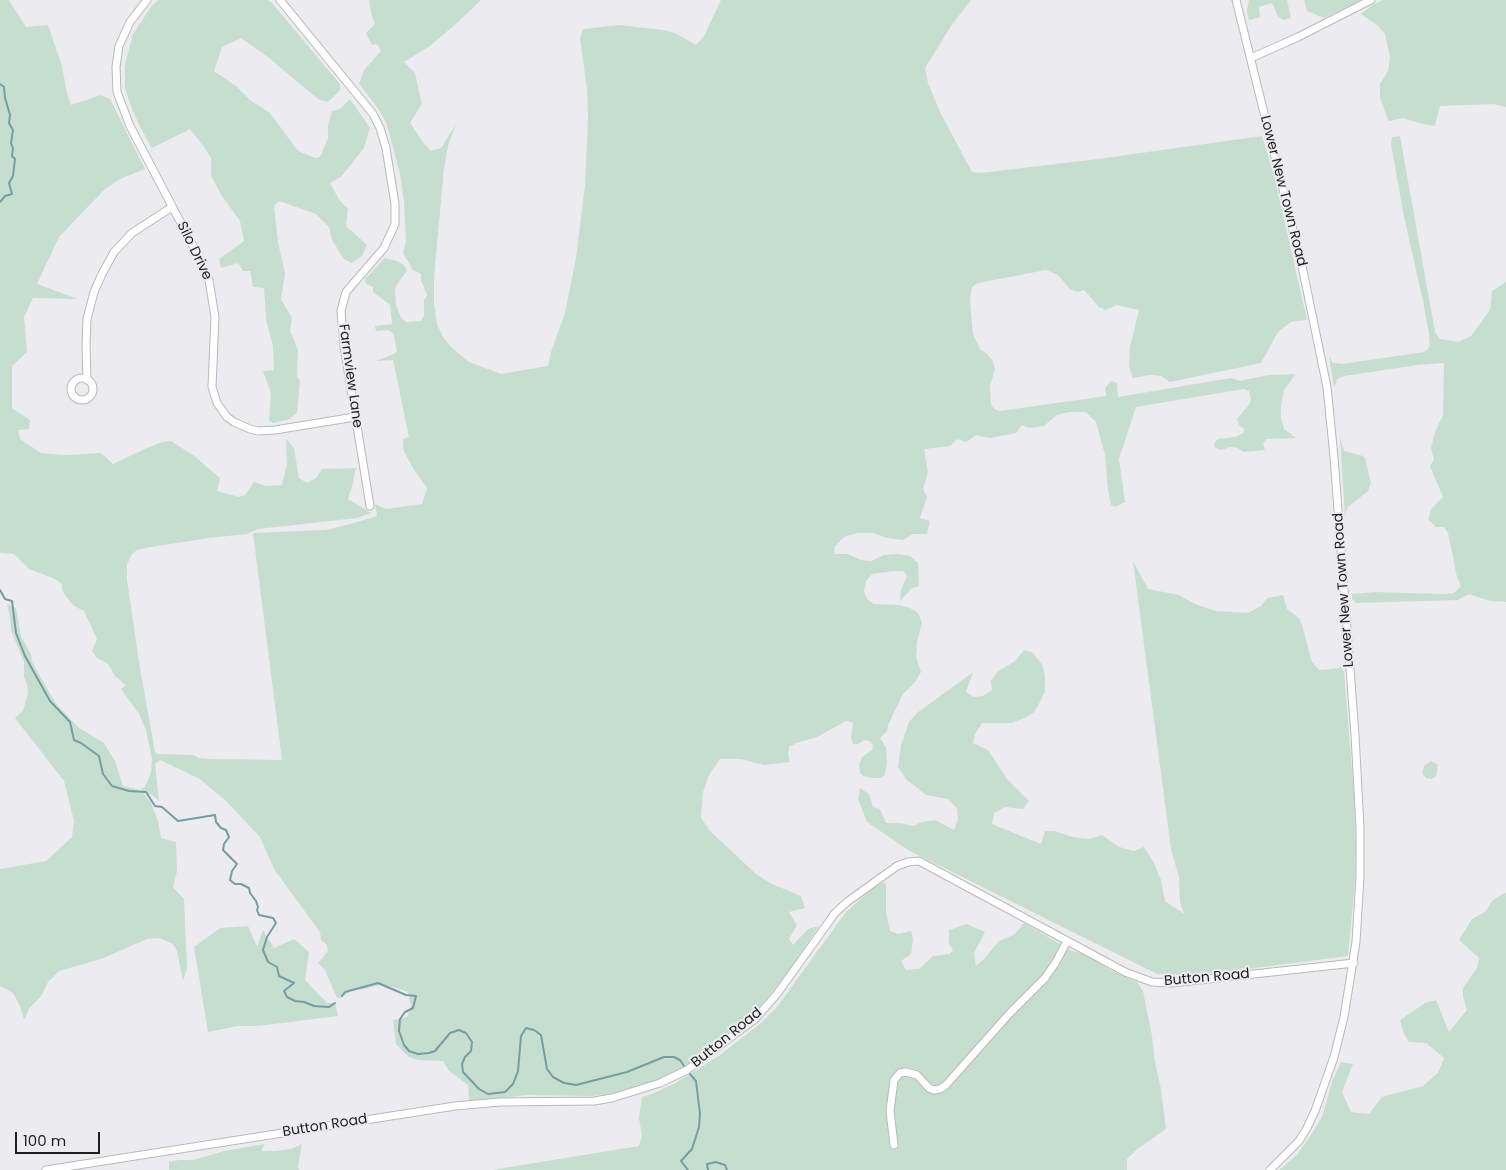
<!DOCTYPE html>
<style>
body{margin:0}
#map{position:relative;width:1506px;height:1170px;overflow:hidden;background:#ecebef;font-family:Poppins,sans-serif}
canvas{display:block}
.scale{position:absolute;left:15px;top:1132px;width:85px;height:22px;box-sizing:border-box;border:2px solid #1e1e1f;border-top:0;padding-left:6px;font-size:15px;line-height:18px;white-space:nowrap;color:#1e1e1f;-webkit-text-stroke:4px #ecebef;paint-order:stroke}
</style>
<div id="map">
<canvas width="1506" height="1170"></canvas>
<div class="scale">100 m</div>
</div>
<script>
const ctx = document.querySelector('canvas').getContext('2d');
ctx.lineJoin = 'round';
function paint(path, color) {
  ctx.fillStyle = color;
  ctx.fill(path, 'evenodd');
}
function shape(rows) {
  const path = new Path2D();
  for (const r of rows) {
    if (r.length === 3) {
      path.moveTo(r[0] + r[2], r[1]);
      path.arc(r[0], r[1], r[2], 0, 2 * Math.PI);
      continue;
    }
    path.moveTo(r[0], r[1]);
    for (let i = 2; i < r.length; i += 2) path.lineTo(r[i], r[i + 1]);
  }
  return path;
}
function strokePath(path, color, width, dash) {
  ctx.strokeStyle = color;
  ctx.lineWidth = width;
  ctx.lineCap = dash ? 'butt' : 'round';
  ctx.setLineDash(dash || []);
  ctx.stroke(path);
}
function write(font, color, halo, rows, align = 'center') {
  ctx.font = font + ' Poppins,sans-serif';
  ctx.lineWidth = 4;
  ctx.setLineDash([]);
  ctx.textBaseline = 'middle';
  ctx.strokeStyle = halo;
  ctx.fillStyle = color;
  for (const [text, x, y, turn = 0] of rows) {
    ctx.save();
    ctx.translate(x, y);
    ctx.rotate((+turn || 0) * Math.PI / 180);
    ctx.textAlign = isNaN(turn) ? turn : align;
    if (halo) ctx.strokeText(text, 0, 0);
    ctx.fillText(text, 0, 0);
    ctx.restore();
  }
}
paint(shape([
 [0,0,9,0,26,27,48,25,62,66,67,93,71,105,101,95,110,99,145,169,120,179,104,190,59,237,37,284,78,299,33,298,24,317,27,352,12,366,12,408,30,420,29,429,18,430,20,439,41,453,65,455,101,453,113,464,147,448,162,442,171,441,193,455,220,478,217,491,239,497,245,495,254,482,266,486,282,485,287,464,286,439,294,448,299,478,307,483,316,478,322,469,356,468,352,487,348,499,371,513,357,518,258,529,247,534,209,538,151,547,137,550,132,554,127,564,127,580,140,668,155,752,158,754,193,755,199,758,209,759,282,760,253,533,326,530,354,523,377,516,375,504,386,509,422,504,427,488,414,470,403,449,403,439,409,437,393,360,376,361,394,354,397,351,393,333,388,330,376,331,375,326,392,324,390,305,373,292,373,287,366,284,365,279,385,258,397,261,404,265,407,271,400,280,395,289,396,305,401,318,406,322,421,321,424,316,424,300,427,295,421,280,421,274,413,270,403,253,406,241,404,201,400,174,392,143,386,122,375,104,359,84,364,70,381,51,377,44,372,45,366,33,375,24,371,13,369,0,481,0,457,23,430,46,404,62,415,73,422,104,410,123,423,142,431,151,441,148,456,124,448,146,444,168,434,277,434,304,437,324,443,337,451,347,469,362,501,374,548,366,551,352,565,313,576,258,585,185,588,117,587,89,580,38,583,29,620,25,663,30,677,34,696,45,704,36,721,0,971,0,951,26,925,68,928,83,940,112,972,172,981,173,1098,159,1262,136,1274,175,1307,320,1291,322,1278,332,1261,363,1170,382,1161,376,1150,375,1133,378,1129,367,1130,347,1139,310,1117,305,1105,310,1099,307,1084,290,1078,292,1070,289,1058,275,1046,270,978,283,972,287,970,299,972,324,973,334,980,349,987,354,993,361,995,369,990,386,991,404,994,409,1000,411,1106,396,1105,388,1111,381,1117,383,1118,397,1231,378,1240,381,1268,375,1296,374,1284,390,1281,406,1281,418,1284,429,1296,438,1266,439,1263,444,1265,450,1243,452,1238,448,1230,447,1221,450,1215,448,1214,443,1218,439,1235,437,1244,433,1244,429,1239,425,1237,419,1249,405,1251,399,1249,391,1244,389,1136,407,1119,459,1125,502,1115,507,1111,505,1108,490,1105,455,1096,422,1086,412,1069,412,1057,415,1044,426,1029,428,1022,425,1016,433,990,438,976,435,966,442,957,439,950,446,924,449,928,472,923,489,927,497,920,518,930,521,927,534,913,534,903,540,887,538,873,533,857,533,844,537,835,546,834,554,847,554,861,560,871,561,884,555,898,554,910,556,918,563,919,586,912,588,900,601,901,590,907,576,903,571,894,571,872,574,866,581,864,591,867,599,874,604,899,605,910,608,918,613,922,622,917,642,916,657,921,672,915,682,903,694,888,725,887,731,880,738,886,747,887,763,885,775,880,778,871,778,863,776,860,773,859,765,862,757,872,750,873,746,871,742,865,740,858,744,853,744,851,738,853,723,846,721,817,737,796,743,789,747,788,754,790,762,764,765,741,759,720,759,709,775,703,792,701,818,710,831,757,875,772,884,801,896,805,908,789,912,797,925,789,939,793,945,808,929,819,926,787,974,754,1014,739,1028,685,1067,660,1080,613,1093,592,1096,526,1095,469,1102,468,1085,449,1071,443,1061,418,1060,409,1057,396,1044,393,1020,407,1017,411,1007,408,992,393,987,379,985,364,989,352,990,341,998,337,998,325,970,318,963,328,951,327,945,321,940,320,932,274,869,260,837,225,800,200,779,160,760,155,764,159,801,152,795,142,791,151,803,158,821,161,838,176,842,177,871,173,887,184,899,187,968,183,981,177,951,173,944,159,938,147,939,101,959,59,971,48,982,42,995,29,1009,24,1020,20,1006,13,993,0,986,0,869,46,861,72,837,74,821,64,781,15,718,23,711,28,693,27,684,24,677,24,662,11,630,10,618,7,604,16,608,21,636,31,654,32,662,52,697,58,706,79,728,104,743,115,761,123,786,141,790,146,785,151,772,152,759,146,730,139,714,121,689,126,685,115,676,108,664,97,658,92,651,97,639,84,611,74,606,65,595,62,590,62,584,55,579,29,569,14,554,0,553],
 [158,0,268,0,272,3,340,84,340,90,328,102,318,99,268,57,241,38,222,47,214,71,236,86,250,100,270,113,298,151,315,158,320,157,328,138,328,125,332,111,340,109,350,99,370,128,364,148,341,177,330,183,340,201,348,209,346,226,367,245,362,256,352,263,344,259,332,240,329,227,316,214,279,201,274,206,278,242,285,274,281,299,292,318,290,331,298,350,297,377,300,380,297,412,290,419,273,423,269,421,271,393,263,371,274,370,273,346,266,319,264,288,253,287,250,271,243,271,238,263,221,268,220,264,219,259,244,241,240,221,222,196,211,176,211,158,204,147,190,129,152,148,140,127,131,106,125,88,125,64,133,34,151,7],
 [1249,0,1287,0,1291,18,1283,20,1278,16,1272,3,1259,7,1260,17,1249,20,1247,11],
 [1304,0,1364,0,1324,18,1307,11],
 [1383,0,1506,0,1506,107,1493,104,1440,106,1435,126,1423,124,1403,118,1390,121,1388,120,1380,97,1380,84,1388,71,1390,58,1385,34,1377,25,1361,14,1374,4],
 [1400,136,1435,332,1440,339,1458,342,1471,336,1490,310,1492,291,1506,282,1506,602,1490,601,1469,594,1458,600,1356,603,1352,599,1352,594,1375,592,1443,594,1454,593,1461,586,1457,577,1448,533,1444,527,1436,527,1428,519,1432,508,1443,497,1430,466,1434,459,1431,448,1435,432,1443,415,1444,363,1417,365,1345,376,1337,379,1334,388,1329,356,1333,363,1342,364,1424,352,1428,349,1430,346,1429,334,1423,301,1404,217,1391,144,1392,137],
 [1340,437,1344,451,1363,456,1365,458,1371,483,1368,491,1349,506,1346,511,1345,516],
 [1133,561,1148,589,1179,595,1195,604,1216,611,1248,613,1261,606,1267,598,1283,595,1287,609,1299,618,1302,625,1312,662,1319,670,1334,669,1341,667,1344,672,1354,794,1356,847,1355,881,1348,956,1224,972,1184,975,1157,974,908,850,867,822,858,799,860,788,869,794,873,807,880,809,886,823,901,823,913,826,922,822,935,820,954,830,958,820,957,808,948,799,926,795,906,779,898,767,901,745,909,722,917,713,973,672,966,692,974,697,983,696,992,690,991,681,997,672,1015,661,1024,650,1033,653,1043,666,1045,678,1045,691,1040,702,1034,712,1025,718,1011,723,982,723,975,734,973,743,988,750,1007,779,1029,801,1023,809,1005,807,994,813,992,824,1041,844,1045,831,1055,831,1072,837,1089,839,1102,835,1119,847,1134,851,1144,847,1153,861,1161,880,1165,901,1184,914,1180,901,1179,877,1171,849],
 [1431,761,1438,765,1436,776,1432,779,1426,778,1422,773,1424,766],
 [879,883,886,883,886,912,890,931,898,934,911,931,913,939,911,954,901,961,906,970,919,969,933,956,950,954,953,950,949,944,949,930,967,924,985,932,974,953,976,966,984,959,999,941,1014,935,1024,923,1072,951,1087,955,1110,970,1137,982,1143,991,1152,1036,1155,1062,1161,1089,1166,1129,1136,1150,1127,1159,1127,1170,492,1170,639,1146,642,1135,639,1118,642,1097,654,1093,676,1083,720,1055,761,1023,777,1007,846,912],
 [1506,893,1506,1170,1279,1170,1297,1155,1311,1135,1322,1117,1332,1082,1341,1062,1353,1064,1342,1092,1351,1112,1369,1114,1382,1097,1423,1086,1438,1073,1444,1058,1426,1043,1409,1042,1404,1034,1400,1020,1425,1003,1436,1000,1449,1032,1467,1010,1463,996,1463,988,1477,968,1479,958,1459,940,1472,919,1485,912,1492,901,1502,894],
 [248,926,257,947,263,930,274,948,294,939,309,952,305,980,327,1003,335,1003,338,1016,258,1026,237,1026,208,1032,194,947,220,928],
 [265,1144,261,1151,275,1151,291,1149,302,1144,298,1166,299,1170,169,1170,169,1162,179,1160,194,1160,224,1151]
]), '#c6ded0');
strokePath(shape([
 [0,84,4,87,5,98,10,115,9,123,13,130,11,143,13,148,12,156,15,159,13,176,9,183,12,194,5,196,0,202],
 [0,590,5,599,12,601,16,633,25,656,50,701,70,722,74,740,81,743,99,756,103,774,112,786,129,791,146,792,155,806,162,807,178,821,215,815,216,822,221,828,226,830,229,837,224,844,223,850,237,864,232,871,230,880,235,884,241,884,249,888,250,893,256,901,258,907,257,910,259,915,273,918,276,923,267,937,263,950,268,962,277,967,279,976,294,983,284,991,287,997,295,1001,304,1002,314,1006,329,1007,335,1003],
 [342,996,345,992,378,983,406,995,416,996,413,1008,405,1012,400,1019,399,1031,404,1045,409,1051,418,1054,429,1053,435,1051,450,1033,459,1030,466,1033,472,1042,471,1051,465,1057,462,1064,463,1072,479,1089,488,1094,505,1092,513,1084,518,1071,521,1036,526,1028,534,1030,541,1035,547,1069,553,1077,564,1083,576,1085,627,1072,664,1057,674,1057,680,1060,684,1066],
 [688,1170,681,1161,692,1149,699,1127,700,1114,696,1081,690,1074],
 [708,1170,707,1164,716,1162,725,1165,727,1170]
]), '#769da1', 2);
const street = shape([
 [147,0,130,22,119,46,116,67,117,92,130,126,194,248,209,280,215,317,212,387,217,403,227,417,234,422,250,429,258,431,275,430,355,417],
 [280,0,373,114,380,128,386,148,395,204,395,224,384,248,346,292,341,311,344,346,370,506],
 [1236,0,1302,266,1327,387,1334,457,1355,735,1360,827,1360,877,1356,942,1344,1017,1334,1057,1315,1111,1307,1128,1299,1141,1270,1170],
 [1251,58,1298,37,1371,0],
 [82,389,11],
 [87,380,86,344,87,319,94,292,102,274,114,252,132,233,172,207],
 [894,1145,890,1111,894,1080,900,1073,906,1072,917,1075,929,1088,934,1090,940,1089,946,1085,1009,1014,1045,978,1056,962,1067,941],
 [46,1170,455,1106,500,1102,594,1101,612,1098,660,1083,687,1070,755,1019,777,994,835,913,847,902,897,866,908,862,919,861,1125,972,1152,982,1172,983,1354,963]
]);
strokePath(street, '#b9b9bc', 9);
strokePath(street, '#fff', 7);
write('14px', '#1e1e1f', '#ecebef', [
 ["Lower New Town Road",1283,191,76],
 ["Silo Drive",194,251,64],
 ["Farmview Lane",350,376,82],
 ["Lower New Town Road",1344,590,-94],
 ["Button Road",1207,978,-5],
 ["Button Road",727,1038,-39],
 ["Button Road",325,1126,-9]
]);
</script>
